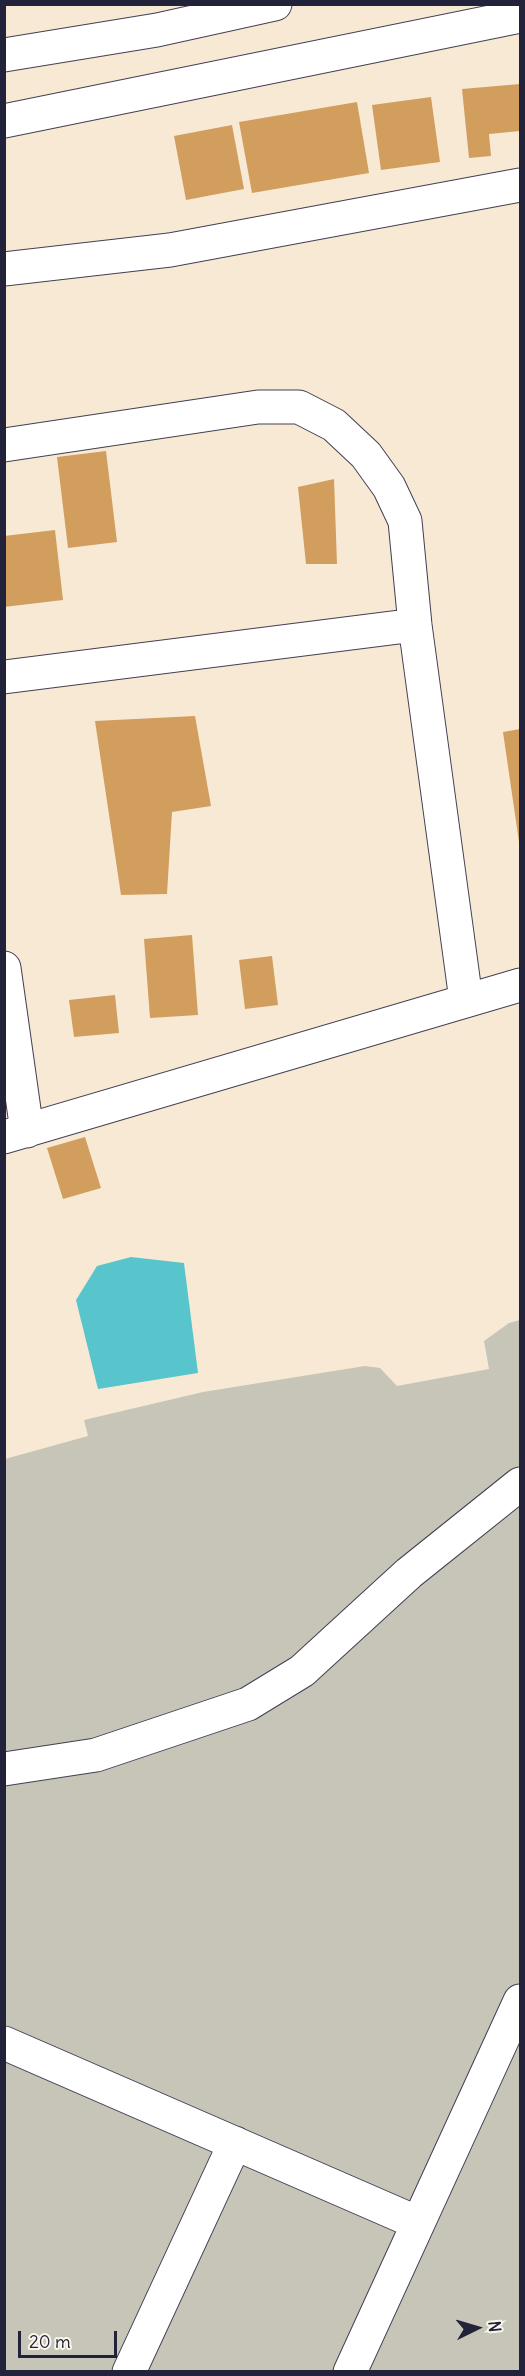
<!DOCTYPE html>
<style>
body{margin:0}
#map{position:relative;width:525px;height:2376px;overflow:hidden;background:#f8e9d5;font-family:Delius,sans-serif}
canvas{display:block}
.frame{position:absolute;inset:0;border:6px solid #22223b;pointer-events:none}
.north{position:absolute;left:447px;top:2298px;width:60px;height:60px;-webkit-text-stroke:4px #fbf7ec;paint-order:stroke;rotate:85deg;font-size:16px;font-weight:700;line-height:24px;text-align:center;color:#22223b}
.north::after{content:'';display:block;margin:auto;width:21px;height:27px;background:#22223b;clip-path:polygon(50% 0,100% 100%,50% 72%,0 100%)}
.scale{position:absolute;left:18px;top:2331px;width:99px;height:27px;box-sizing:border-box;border:3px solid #22223b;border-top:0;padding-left:8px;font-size:18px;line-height:21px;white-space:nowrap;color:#22223b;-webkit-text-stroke:4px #fbf7ec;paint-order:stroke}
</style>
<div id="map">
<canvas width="525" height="2376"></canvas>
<div class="frame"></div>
<div class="north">N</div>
<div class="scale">20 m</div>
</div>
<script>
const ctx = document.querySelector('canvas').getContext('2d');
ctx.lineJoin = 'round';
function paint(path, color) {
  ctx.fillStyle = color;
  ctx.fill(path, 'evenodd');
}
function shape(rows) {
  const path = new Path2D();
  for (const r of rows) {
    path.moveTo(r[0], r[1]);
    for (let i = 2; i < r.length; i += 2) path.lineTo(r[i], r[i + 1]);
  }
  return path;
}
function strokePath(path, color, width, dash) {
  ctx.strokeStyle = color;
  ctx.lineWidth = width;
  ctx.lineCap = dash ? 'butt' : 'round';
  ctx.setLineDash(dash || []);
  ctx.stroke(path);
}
paint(shape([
 [520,1320,520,2371,5,2372,5,1459,88,1436,84,1420,203,1392,365,1366,380,1368,397,1386,489,1369,484,1341,509,1323]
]), '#c6c5b8');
paint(shape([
 [131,1257,184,1263,198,1373,98,1389,76,1300,97,1266]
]), '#57c5cb');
paint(shape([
 [520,84,520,131,489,134,491,156,469,158,462,89],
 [431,97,440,162,381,170,372,105],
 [357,102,369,173,252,193,239,122],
 [232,125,244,189,186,200,174,136],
 [106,451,117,542,68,548,57,457],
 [334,479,337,564,306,564,298,487],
 [55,530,63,600,4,607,4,536],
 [195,716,211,806,172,812,167,894,121,895,95,721],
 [520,729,520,842,519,842,503,732],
 [192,935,198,1015,150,1018,144,939],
 [272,956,278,1005,245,1009,239,960],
 [115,995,119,1033,74,1037,69,1000],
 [85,1137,101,1188,63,1199,47,1148]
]), '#d29e5e');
const minor = shape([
 [4,55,157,30,275,4],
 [4,121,520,16],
 [4,269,170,250,520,185],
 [4,445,258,407,299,407,334,425,366,455,389,487,405,521,415,625,466,1000],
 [4,677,415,625],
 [4,968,27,1131],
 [4,1137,520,985],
 [4,1769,96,1755,248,1704,302,1671,409,1573,520,1484],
 [4,2043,418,2223],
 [129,2372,235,2143],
 [350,2372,520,2001]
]);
strokePath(minor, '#424052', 35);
strokePath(minor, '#fff', 33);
</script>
